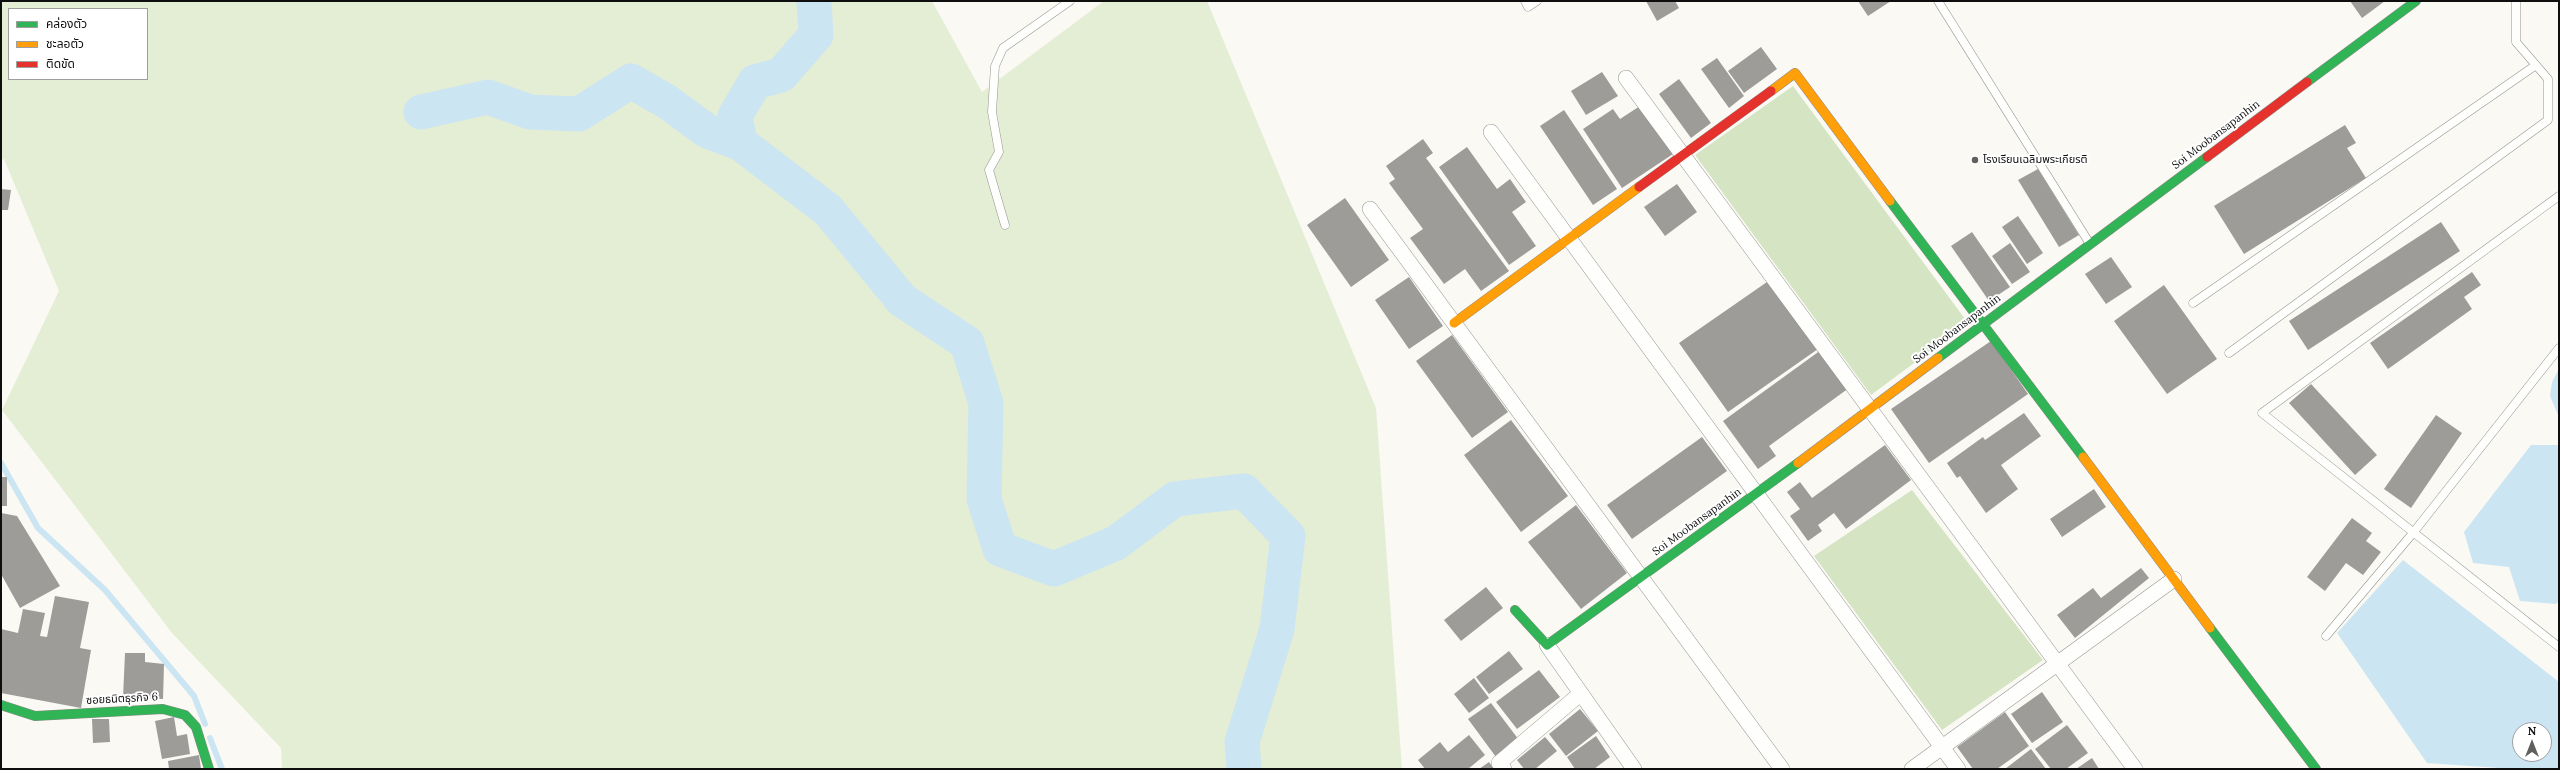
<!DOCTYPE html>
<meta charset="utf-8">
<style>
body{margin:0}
#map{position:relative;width:2560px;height:770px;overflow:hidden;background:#faf9f4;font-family:Lora,"Noto Sans Thai",serif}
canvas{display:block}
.frame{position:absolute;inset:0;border:2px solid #0e0e0e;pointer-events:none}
.legend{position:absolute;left:8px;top:8px;width:140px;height:72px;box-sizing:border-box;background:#fff;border:1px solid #9f9f9f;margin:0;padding:5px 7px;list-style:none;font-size:12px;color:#0e0e0e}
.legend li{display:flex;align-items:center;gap:8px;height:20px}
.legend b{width:20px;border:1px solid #9f9f9f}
.north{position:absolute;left:2512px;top:722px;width:40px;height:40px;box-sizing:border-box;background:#fff;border:1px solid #9f9f9f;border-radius:50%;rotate:0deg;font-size:11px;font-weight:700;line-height:16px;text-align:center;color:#0e0e0e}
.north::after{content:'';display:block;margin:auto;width:14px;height:18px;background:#61605e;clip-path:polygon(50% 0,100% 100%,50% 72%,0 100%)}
</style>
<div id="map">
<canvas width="2560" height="770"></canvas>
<div class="frame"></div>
<ul class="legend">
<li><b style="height:5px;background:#30b455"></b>คล่องตัว</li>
<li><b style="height:5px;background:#ff9f0a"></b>ชะลอตัว</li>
<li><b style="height:5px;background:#e5322d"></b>ติดขัด</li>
</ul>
<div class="north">N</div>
</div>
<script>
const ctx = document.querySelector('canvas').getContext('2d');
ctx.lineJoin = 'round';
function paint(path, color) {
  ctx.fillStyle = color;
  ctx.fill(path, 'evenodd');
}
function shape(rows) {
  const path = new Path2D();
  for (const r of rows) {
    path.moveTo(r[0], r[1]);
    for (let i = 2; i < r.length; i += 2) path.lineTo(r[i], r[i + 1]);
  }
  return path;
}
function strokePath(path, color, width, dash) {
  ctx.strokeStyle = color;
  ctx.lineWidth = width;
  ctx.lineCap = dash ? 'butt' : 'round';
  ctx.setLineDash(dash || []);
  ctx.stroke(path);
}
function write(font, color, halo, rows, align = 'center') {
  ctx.font = font + ' Lora,"Noto Sans Thai",serif';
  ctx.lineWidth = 4;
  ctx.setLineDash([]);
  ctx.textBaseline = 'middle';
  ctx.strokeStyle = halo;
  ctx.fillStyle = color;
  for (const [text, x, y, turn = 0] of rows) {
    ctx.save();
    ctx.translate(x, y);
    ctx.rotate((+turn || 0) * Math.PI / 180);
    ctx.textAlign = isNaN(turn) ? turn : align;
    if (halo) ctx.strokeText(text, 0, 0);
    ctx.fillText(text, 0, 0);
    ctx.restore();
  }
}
paint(shape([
 [1,1,932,1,982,92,1104,1,1207,1,1376,408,1402,769,282,769,281,748,172,633,2,410,59,291,4,159,1,160],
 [9,9,147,9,147,79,9,79]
]), '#e4eed5');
paint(shape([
 [1793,86,1968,323,1871,395,1695,155],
 [1912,490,2043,660,1942,730,1814,556]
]), '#d5e5c4');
paint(shape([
 [2559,369,2559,417,2550,396,2552,382],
 [2531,445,2559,445,2559,601,2556,604,2520,601,2509,567,2473,563,2464,532],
 [2403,560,2559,682,2559,769,2514,769,2427,763,2337,633],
 [2520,730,2544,730,2544,754,2520,754]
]), '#cce5f2');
strokePath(shape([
 [1,463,38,528,105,590,194,696,205,724],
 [210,738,222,769]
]), '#cce5f2', 6);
strokePath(shape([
 [814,1,816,35,781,75,755,82,735,116,740,143,828,210,902,300,967,343,986,403,984,499,1000,549,1054,569,1116,543,1175,499,1244,491,1288,536,1277,629,1242,742,1244,769],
 [421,112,488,97,530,112,579,114,631,81,666,101,707,131,740,143]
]), '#cce5f2', 35);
paint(shape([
 [1646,1,1675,1,1679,8,1657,21],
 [1858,1,1891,1,1868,16],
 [2350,1,2385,1,2362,18],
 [1761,47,1777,69,1744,93,1728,71],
 [1717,58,1744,96,1729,108,1701,69],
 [1602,72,1618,96,1586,115,1571,91],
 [1679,79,1711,123,1691,138,1659,94],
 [1640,106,1673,154,1622,188,1583,129,1613,109,1620,119],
 [1564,110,1617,189,1593,205,1540,126],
 [2345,125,2356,143,2347,148,2366,178,2244,254,2214,206],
 [1423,139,1433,153,1426,158,1509,271,1481,291,1465,269,1444,284,1410,238,1423,229,1389,183,1395,179,1386,166],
 [1467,147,1497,189,1510,179,1526,202,1512,212,1536,246,1509,265,1439,167],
 [2038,169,2079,235,2059,247,2018,180],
 [1677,184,1697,212,1665,236,1644,207],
 [1,189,11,190,8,210,1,210],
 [1345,198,1389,260,1351,287,1307,225],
 [2018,216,2043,253,2027,264,2002,227],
 [2441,222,2460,251,2308,350,2289,321],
 [1972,232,2010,287,1989,301,1951,246],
 [2010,243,2030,272,2012,284,1992,256],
 [2111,257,2132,287,2106,304,2085,274],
 [2472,272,2481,285,2464,297,2472,309,2388,369,2370,343],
 [1409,277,1443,326,1409,349,1375,300],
 [1767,282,1818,349,1728,412,1679,343],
 [2164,285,2217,359,2167,394,2114,321],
 [1452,335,1508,412,1472,438,1416,361],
 [1991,341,2028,394,1929,463,1891,409],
 [1821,350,1849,388,1769,446,1776,456,1758,469,1723,421],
 [2311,384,2377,455,2355,475,2289,403],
 [2024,413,2041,436,2001,465,2018,489,1986,513,1960,476,1957,478,1947,463,1983,437,1985,440],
 [2436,415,2462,433,2411,508,2384,489],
 [1511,420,1568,496,1521,532,1464,455],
 [1702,437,1727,471,1632,539,1607,505],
 [1885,445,1911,480,1846,529,1834,513,1818,525,1822,531,1808,541,1790,516,1800,509,1787,492,1800,482,1812,498],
 [1,477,7,477,7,506,1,506],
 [2094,489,2106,507,2062,537,2050,519],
 [1576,505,1627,573,1581,609,1528,542],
 [1,513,17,516,60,586,20,608,1,574],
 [2352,518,2372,533,2366,541,2381,552,2363,575,2346,563,2325,591,2307,577],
 [2141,568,2149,578,2075,638,2057,615,2093,588,2101,598],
 [1486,587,1503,608,1461,641,1444,620],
 [55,596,89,602,80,648,91,650,81,708,1,693,1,629,18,633,23,609,45,613,40,636,47,637],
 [1509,651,1523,669,1489,694,1476,677],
 [125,653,145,653,145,662,164,664,163,699,123,698],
 [1539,670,1560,697,1517,729,1496,702],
 [1474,678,1489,698,1469,713,1454,694],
 [2042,692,2063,722,2032,743,2011,714],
 [1491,703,1519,740,1496,757,1468,719],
 [1580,709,1598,731,1566,756,1549,734],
 [2005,712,2029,746,1997,769,1973,769,1957,747],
 [174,717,177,736,187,734,190,754,162,759,155,721],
 [92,719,109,719,110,742,93,743],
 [2067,725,2088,753,2066,769,2051,769,2035,749],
 [1469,735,1485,755,1468,769,1425,769,1418,760,1440,742,1448,752],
 [1596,736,1610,757,1594,769,1575,769,1567,757],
 [1545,737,1557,751,1535,769,1524,769,1517,760],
 [2031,749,2046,769,2005,769],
 [199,755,201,769,169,769,168,761],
 [2092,758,2099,769,2076,769],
 [1489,762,1494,769,1479,769]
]), '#9e9c99');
const lane = shape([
 [1525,1,1528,7,1537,1],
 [1938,1,2090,244],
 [2559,196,2262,413,2559,647],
 [1005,225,989,170,999,152,992,112,995,66,1003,48,1070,1],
 [2193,303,2536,65],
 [2229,353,2548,120,2548,79,2516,42,2516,1],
 [2326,636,2413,533,2559,348]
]);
const street = shape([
 [1626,78,2135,769],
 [1491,132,1958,769],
 [1370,209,1782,769],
 [1547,645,1634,769],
 [1504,769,1499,763,1580,694],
 [1912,769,2174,579]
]);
const fast = shape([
 [2307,82,2416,1],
 [1890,201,2083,457],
 [1938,358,2207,157],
 [1515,610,1547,645,1798,463],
 [2210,628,2316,769],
 [1,705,35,716,163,709,185,715,196,727,209,769]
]);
const slow = shape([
 [1771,91,1795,73,1890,201],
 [1454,323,1639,187],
 [2083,457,2210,628],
 [1798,463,1938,358]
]);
const jam = shape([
 [2207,157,2307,82],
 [1639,187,1771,91]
]);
strokePath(lane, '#949492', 9);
strokePath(street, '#949492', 16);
strokePath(fast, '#8b8a88', 10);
strokePath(slow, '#8b8a88', 10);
strokePath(jam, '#8b8a88', 10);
strokePath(lane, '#fefefd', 8);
strokePath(street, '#fefefd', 15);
strokePath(fast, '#30b455', 9);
strokePath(slow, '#ff9f0a', 9);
strokePath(jam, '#e5322d', 9);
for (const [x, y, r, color] of [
 [1975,160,4,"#61605e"]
]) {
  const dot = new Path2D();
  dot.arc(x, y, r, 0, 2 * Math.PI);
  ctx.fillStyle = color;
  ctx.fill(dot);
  strokePath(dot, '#fff', 1.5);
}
write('11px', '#0e0e0e', '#fff', [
 ["Soi Moobansapanhin",2216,135,-37],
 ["Soi Moobansapanhin",1957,329,-37],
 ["Soi Moobansapanhin",1697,522,-36],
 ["ซอยธนิตธุรกิจ 6",122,699,-3]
]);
write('11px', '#0e0e0e', '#fff', [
 ["โรงเรียนเฉลิมพระเกียรติ",1983,160]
], 'left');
</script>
